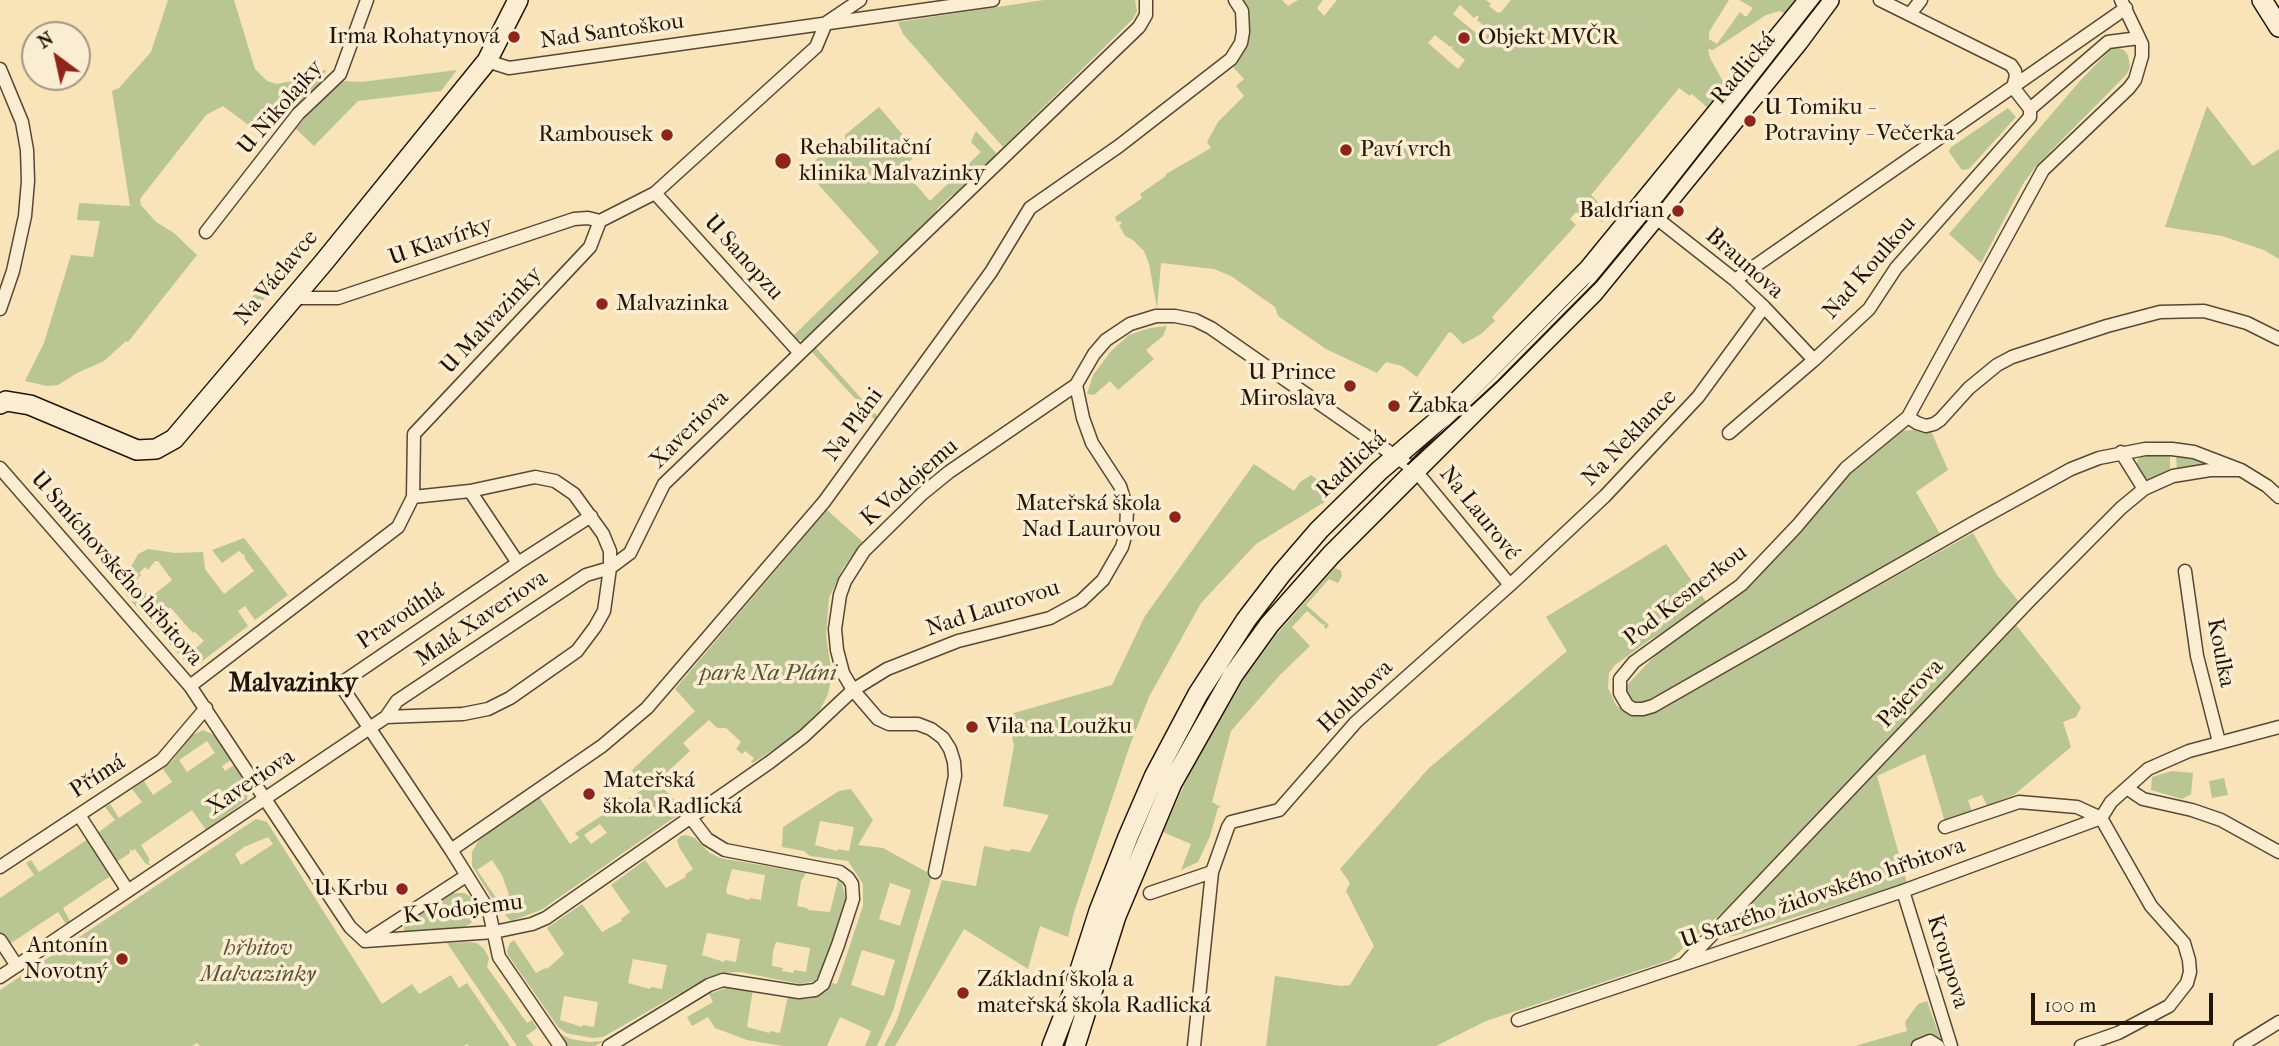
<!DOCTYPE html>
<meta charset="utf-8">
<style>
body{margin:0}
#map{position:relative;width:2279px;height:1046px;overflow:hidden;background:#f9e3b9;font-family:"IM FELL French Canon",serif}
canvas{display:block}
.north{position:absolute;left:21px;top:21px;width:70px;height:70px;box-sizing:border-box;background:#fbedd2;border:2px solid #a49780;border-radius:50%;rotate:327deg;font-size:19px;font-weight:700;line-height:28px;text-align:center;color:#221506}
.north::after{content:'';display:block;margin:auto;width:24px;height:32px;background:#8f2418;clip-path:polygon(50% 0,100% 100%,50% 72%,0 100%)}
.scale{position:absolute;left:2031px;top:993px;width:182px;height:32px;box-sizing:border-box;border:4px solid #221506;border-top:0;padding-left:9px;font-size:21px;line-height:24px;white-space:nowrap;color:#221506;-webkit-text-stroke:5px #fbedd2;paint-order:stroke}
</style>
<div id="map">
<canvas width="2279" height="1046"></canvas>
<div class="north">N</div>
<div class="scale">100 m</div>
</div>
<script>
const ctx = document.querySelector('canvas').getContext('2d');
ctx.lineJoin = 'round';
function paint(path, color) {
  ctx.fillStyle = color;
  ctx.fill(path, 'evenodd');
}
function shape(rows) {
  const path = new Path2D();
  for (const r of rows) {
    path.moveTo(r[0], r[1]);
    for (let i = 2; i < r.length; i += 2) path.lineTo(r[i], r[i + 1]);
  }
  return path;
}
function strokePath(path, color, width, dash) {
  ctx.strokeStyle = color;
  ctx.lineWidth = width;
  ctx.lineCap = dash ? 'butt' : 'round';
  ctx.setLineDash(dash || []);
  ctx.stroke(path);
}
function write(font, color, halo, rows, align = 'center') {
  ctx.font = font + ' "IM FELL French Canon",serif';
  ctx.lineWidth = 7;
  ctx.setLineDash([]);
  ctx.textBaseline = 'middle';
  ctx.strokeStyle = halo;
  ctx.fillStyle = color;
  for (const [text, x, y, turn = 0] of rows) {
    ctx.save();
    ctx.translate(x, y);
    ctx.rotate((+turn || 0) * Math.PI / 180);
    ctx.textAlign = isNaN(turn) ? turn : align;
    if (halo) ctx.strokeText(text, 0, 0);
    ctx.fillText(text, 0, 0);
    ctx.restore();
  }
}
paint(shape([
 [168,0,234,0,255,69,267,81,277,84,292,81,315,70,326,70,320,84,295,108,284,114,276,109,268,116,272,124,271,131,266,138,223,106,206,115,140,199,141,205,156,222,174,233,197,255,128,342,126,341,104,361,77,373,58,385,47,386,25,381,44,343,71,255,93,257,100,221,77,220,79,203,130,206,112,91,119,88,151,52],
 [1044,0,1135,0,1137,11,1133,19,1003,147,903,34,898,22],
 [1243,0,1282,0,1288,6,1298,0,1323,0,1317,8,1324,16,1337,0,1486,0,1491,4,1489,6,1498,13,1501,12,1511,0,1729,0,1709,32,1709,39,1717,44,1740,12,1746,17,1753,8,1739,0,1796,0,1785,14,1780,11,1766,15,1713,50,1708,49,1710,58,1726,87,1708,108,1692,94,1690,96,1679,88,1591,195,1609,213,1602,222,1589,212,1583,218,1576,212,1570,219,1576,225,1492,317,1495,321,1481,334,1463,344,1452,333,1449,332,1417,377,1402,366,1386,362,1377,373,1326,349,1278,316,1275,307,1231,276,1214,269,1161,263,1157,308,1149,264,1144,251,1133,240,1125,236,1119,225,1122,224,1120,221,1117,222,1115,217,1142,198,1140,194,1166,176,1166,174,1211,148,1207,142,1218,122,1244,96,1236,86,1244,79,1233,67,1243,53,1249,31,1249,19],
 [1460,5,1474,18,1477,15,1479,17,1477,20,1490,31,1483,39,1453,14],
 [1435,35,1450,47,1453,46,1452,49,1465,60,1458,69,1428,43],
 [2116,47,2124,50,2128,55,2130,67,2127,74,2036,166,2023,184,1981,263,1949,234,2079,82,2110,50],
 [457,70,441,91,358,101,314,146,296,129,322,96,342,81,361,82],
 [2207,106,2253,166,2279,149,2279,259,2264,250,2222,236,2165,227],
 [879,107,914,148,912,159,903,170,930,201,981,152,971,142,976,131,996,153,996,157,955,196,952,195,937,209,937,213,803,340,798,340,793,336,879,252,809,174,804,170,836,142,842,142,845,140,845,135],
 [2008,108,2016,117,1969,169,1962,170,1949,152,1950,148],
 [258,292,268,294,245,323,241,309,246,301],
 [1167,326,1163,336,1146,350,1154,359,1118,390,1110,381,1094,395,1087,394,1093,375,1111,351,1129,335,1150,328],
 [816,348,878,417,875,420,812,352],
 [1913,430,1931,431,1948,470,1916,492,1940,534,1875,575,1649,703,1634,703,1629,699,1625,690,1627,685,1669,641,1708,615,1849,471,1895,431],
 [2145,455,2170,455,2170,471,2146,480,2136,467,2138,459],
 [2176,455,2188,457,2208,464,2177,470],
 [1254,464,1294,491,1300,482,1311,475,1336,492,1331,498,1256,544,1201,603,1149,697,1130,745,1074,912,1068,937,1040,926,1028,969,964,929,895,1046,884,1046,897,1020,942,880,976,886,984,846,1009,851,1011,849,1030,852,1049,815,1003,806,1014,746,1007,715,1112,685,1145,616],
 [827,510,863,542,843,568,829,598,826,635,832,676,828,694,820,710,796,735,753,763,751,762,754,758,745,751,742,754,736,749,741,742,726,728,717,728,709,720,683,743,690,751,662,777,667,786,664,789,686,812,672,819,541,910,511,921,496,905,472,866,472,852,479,840,539,797,570,844,579,838,575,833,643,789,632,770,695,711,675,689],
 [600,824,607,833,591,844,584,835],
 [492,860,502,875,509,895,499,902,477,870],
 [1973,533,1997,575,2020,603,1725,910,1670,960,1486,1021,1436,1046,1266,1046,1275,976,1341,986,1350,985,1374,946,1346,891,1350,883,1340,869,1428,769,1567,651,1546,617,1666,544,1707,603,1664,633,1651,639,1615,665,1609,673,1608,688,1616,705,1626,713,1638,716,1648,715],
 [244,538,288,595,255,620,245,606,238,611,248,626,192,669,167,641,175,636,190,653,204,641,195,632,193,633,170,607,158,618,173,634,166,640,131,601,140,593,147,593,151,597,172,580,158,561,155,561,148,570,145,567,139,573,141,575,136,580,139,584,139,591,130,599,120,588,138,554,148,549,175,553,203,552,205,569,224,594,254,571,245,559,245,556,239,551,222,563,212,550],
 [1335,568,1341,571,1342,576,1338,583,1329,579,1306,605,1329,625,1326,629,1324,627,1325,623,1323,625,1307,611,1292,627,1310,646,1280,675,1231,731,1212,802,1221,807,1218,808,1210,836,1198,862,1181,870,1191,844,1163,832,1195,761,1244,679,1276,635],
 [2016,625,2081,707,2076,717,2063,722,2071,747,2014,795,1987,806,1982,795,1968,800,1972,812,1945,822,1925,754,1877,776,1907,883,1734,936,1718,937,1989,650],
 [203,730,214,735,231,760,222,766,225,771,234,765,248,787,247,800,206,830,192,810,141,845,150,860,148,862,151,866,145,863,135,849,132,851,130,849,130,853,115,863,96,834,115,820,105,807,110,804,119,818,142,802,132,789,144,781,153,795,172,782,163,769,172,761,192,735],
 [207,741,215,753,187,772,179,760],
 [232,788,240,800,220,812,213,801],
 [2172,771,2193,773,2191,794,2182,799,2151,790,2152,777],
 [2224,778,2228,795,2212,798,2209,781],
 [851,789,873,820,858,845,883,848,932,875,893,1011,877,1046,865,1046,871,1031,840,1017,827,1046,783,1046,747,1040,715,1028,708,1017,692,1026,687,1017,713,1002,709,994,729,987,753,989,747,1027,769,1033,770,1031,780,1033,788,996,810,999,822,994,832,983,837,984,863,906,863,884,848,861,810,856,804,851,782,847,783,827,839,791],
 [820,821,854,827,849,851,838,849,837,851,815,845],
 [890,883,911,890,900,926,879,919],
 [862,950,895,960,884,996,851,985],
 [256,819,267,822,382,1004,412,984,419,994,451,975,459,988,467,983,510,1046,469,1046,467,1044,464,1046,200,1046,197,1043,192,1046,0,1046,0,990],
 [268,837,273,844,241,865,235,854,244,847],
 [686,835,695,838,710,853,720,858,806,873,801,881,797,906,807,908,808,910,830,912,838,880,842,884,846,900,821,975,814,981,800,984,740,972,721,973,696,984,603,1037,592,1038,566,1033,558,1027,508,955,507,951,510,943,514,940,536,973,545,968,547,969,564,954,547,928,582,904,602,932,622,921,621,919,630,912,611,885,645,860,666,888,686,877,685,875,693,869,679,847,677,840,681,836],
 [732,869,765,875,761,900,750,898,749,900,727,894,726,890],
 [707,933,740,939,736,962,725,960,724,962,702,955],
 [776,942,810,948,806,972,794,970,793,973,788,972,782,971,783,968,772,966,773,951],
 [633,959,667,965,662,989,651,987,650,989,628,983],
 [564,996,598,1002,594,1027,583,1025,582,1027,560,1020],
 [88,839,112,875,63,908,70,921,66,924,58,912,8,945,0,932,0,898,34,875,26,863,31,860,39,872],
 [453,893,464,893,471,897,475,903,476,916,470,924,463,927,408,934,404,932,404,925],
 [470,942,477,943,484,949,489,958,487,967,527,1023,532,1020,537,1028,526,1036,534,1046,517,1046,447,943],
 [1927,1001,1943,1046,1855,1046,1907,1031,1905,1022,1918,1004],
 [556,1032,571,1039,589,1042,604,1041,595,1046,569,1046,564,1043]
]), '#b9c593');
const street = shape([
 [1880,0,2011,65,2015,71,2016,76,2013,87],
 [2121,0,2142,44,2142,56,2135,80,2129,88,2043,170,1908,417,1846,468,1797,526,1741,585,1634,662,1620,679,1620,693,1627,705,1633,709,1643,709,1653,706,1973,523,2071,469,2099,458,2145,449,2172,449,2194,452,2241,470,2267,486,2279,497],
 [1910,14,1921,0],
 [487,61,509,68,993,0],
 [0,69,22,122,27,150,28,181,25,216,13,271,0,309],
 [2030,109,2108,42,2139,38],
 [655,193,799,352],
 [1650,213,1735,280,1764,307,1814,360],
 [206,232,298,114,340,74,367,0],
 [1735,280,2126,8],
 [293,298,338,298,574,219,588,218,600,221],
 [1908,417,1917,423,1926,426,1934,424,1940,420,1969,388,1997,365,2012,357,2107,326,2160,312,2204,311,2247,323,2279,339],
 [1729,433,1814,360,1869,309,1896,268,2030,117,2030,109,2013,87],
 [0,468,190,686,350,927,365,941],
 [2144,489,2173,476,2210,470,2238,470],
 [470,491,518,563],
 [2185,571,2197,656,2219,742],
 [190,686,398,527,413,497,414,434,590,247,600,221,655,193,816,47,826,23,860,0],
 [386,717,397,701,586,575,610,568,610,551,603,534,574,494,555,481,535,477,470,491,413,497],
 [2129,786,2131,791,2143,799,2192,810,2221,820,2279,852],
 [79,815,128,891],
 [1945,827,2019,802,2077,807,2101,818,2151,906,2184,943,2189,960,2190,972,2187,983,2169,1006,2118,1033,2081,1046],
 [451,850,602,746,647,708,824,502,991,272,1030,208,1119,146,1231,59,1241,43,1243,32,1242,11,1235,0],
 [0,867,162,760,206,708],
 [935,872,955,776,954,762,950,749,943,738,931,729,918,724,889,724,878,719,853,690,843,673,837,650,835,629,840,595,845,581,864,551,922,494,949,472,1076,385,1094,354,1106,340,1130,324,1156,316,1175,316,1195,320,1211,328,1415,470,1510,585],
 [1903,891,1951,1046],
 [1150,893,1212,872],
 [369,939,466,876],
 [0,940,17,966],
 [365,941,494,932,532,924,546,918,770,762,804,736,853,690,887,669,958,641,1050,618,1081,601,1103,580,1122,547,1126,533,1127,509,1120,486,1092,443,1083,418,1076,385],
 [1685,963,2028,602,2121,508,2144,489,2121,452],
 [0,977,386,717,463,714,488,709,510,698,577,651,595,627,604,611,610,568,630,553,664,484,1139,27,1146,15,1146,0],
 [1518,1020,1903,891,2101,818,2111,802,2148,769,2189,751,2279,727],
 [560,1046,499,957,489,911,451,850,340,684,518,563,591,516],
 [609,1046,709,985,723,980,799,992,815,990,823,984,838,945,853,899,852,884,848,878,840,872,725,850,707,839,691,818],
 [1194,1046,1212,872,1228,827,1231,822,1279,810,1356,722,1510,585,1605,496,1698,397,1764,307],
 [1918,1046,1930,1041,1938,1046],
 [2240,1046,2279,1022]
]);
const secondary = shape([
 [2262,0,2279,27],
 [0,404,6,401,30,405,137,450,156,449,174,439,324,262,487,61,518,0],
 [1052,1046,1072,995,1099,911,1128,837,1154,777,1198,694,1246,620,1282,573,1319,530,1379,471,1442,417,1589,269,1809,0],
 [1075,1046,1116,916,1172,783,1233,675,1269,625,1331,555,1593,293,1798,42,1829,0]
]);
strokePath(street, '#584833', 15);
strokePath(secondary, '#221506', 22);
strokePath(street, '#fbedd2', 12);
strokePath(secondary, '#fbedd2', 19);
strokePath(shape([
 [1408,464,1498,381,1596,282,1663,201,1821,0]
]), '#221506', 2);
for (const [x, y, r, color] of [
 [514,37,7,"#8f2418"],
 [1464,38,7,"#8f2418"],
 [1750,121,7,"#8f2418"],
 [667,135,7,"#8f2418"],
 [1346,150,7,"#8f2418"],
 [783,161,9,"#8f2418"],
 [1678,211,7,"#8f2418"],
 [602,304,7,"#8f2418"],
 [1350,386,7,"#8f2418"],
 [1394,406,7,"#8f2418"],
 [1175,517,7,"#8f2418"],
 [972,727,7,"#8f2418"],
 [589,794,7,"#8f2418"],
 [402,889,7,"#8f2418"],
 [122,959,7,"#8f2418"],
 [963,993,7,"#8f2418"]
]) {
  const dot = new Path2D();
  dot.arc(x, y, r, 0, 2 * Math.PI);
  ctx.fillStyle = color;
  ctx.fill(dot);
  strokePath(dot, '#fbedd2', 2.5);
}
write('23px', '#221506', '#fbedd2', [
 ["Nad Santoškou",612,32,-8],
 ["Radlická",1744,69,-50],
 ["U Nikolajky",281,108,-49],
 ["U Klavírky",441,242,-19],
 ["U Sanopzu",743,258,48],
 ["Braunova",1744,264,41],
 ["Nad Koulkou",1870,268,-49],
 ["Na Václavce",277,278,-50],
 ["U Malvazinky",492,321,-47],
 ["Na Pláni",854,425,-54],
 ["Xaveriova",690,430,-45],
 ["Na Neklance",1630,438,-46],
 ["Radlická",1352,465,-43],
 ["K Vodojemu",910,483,-41],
 ["Na Laurové",1479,514,51],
 ["U Smíchovského hřbitova",116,569,49],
 ["Pod Kesnerkou",1686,596,-38],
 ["Nad Laurovou",993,609,-18],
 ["Pravoúhlá",401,617,-34],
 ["Malá Xaveriova",482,619,-34],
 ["Koulka",2220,653,79],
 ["Pajerova",1911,694,-47],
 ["Holubova",1356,697,-44],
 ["Přímá",98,777,-33],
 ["Xaveriova",251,783,-34],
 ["U Starého židovského hřbitova",1823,894,-19],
 ["K Vodojemu",463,910,-7],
 ["Kroupova",1947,962,73]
]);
write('23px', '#221506', '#fbedd2', [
 ["Irma Rohatynová",500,37,"right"],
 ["Objekt MVČR",1478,38],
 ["U Tomiku -",1764,108],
 ["Potraviny - Večerka",1764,134],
 ["Rambousek",653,135,"right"],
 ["Rehabilitační",799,148],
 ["klinika Malvazinky",799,174],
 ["Paví vrch",1360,150],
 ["Baldrian",1664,211,"right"],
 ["Malvazinka",616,304],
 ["U Prince",1336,373,"right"],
 ["Miroslava",1336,399,"right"],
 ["Žabka",1408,406],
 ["Mateřská škola",1161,504,"right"],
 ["Nad Laurovou",1161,530,"right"],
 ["Vila na Loužku",986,727],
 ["Mateřská",603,781],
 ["škola Radlická",603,807],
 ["U Krbu",388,889,"right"],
 ["Antonín",108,946,"right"],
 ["Novotný",108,972,"right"],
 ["Základní škola a",977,980],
 ["mateřská škola Radlická",977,1006]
], 'left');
write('italic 23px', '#575337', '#fbedd2', [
 ["park Na Pláni",768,674],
 ["hřbitov",258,949],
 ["Malvazinky",258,975]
]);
write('bold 26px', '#221506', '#fbedd2', [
 ["Malvazinky",293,685]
]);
</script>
